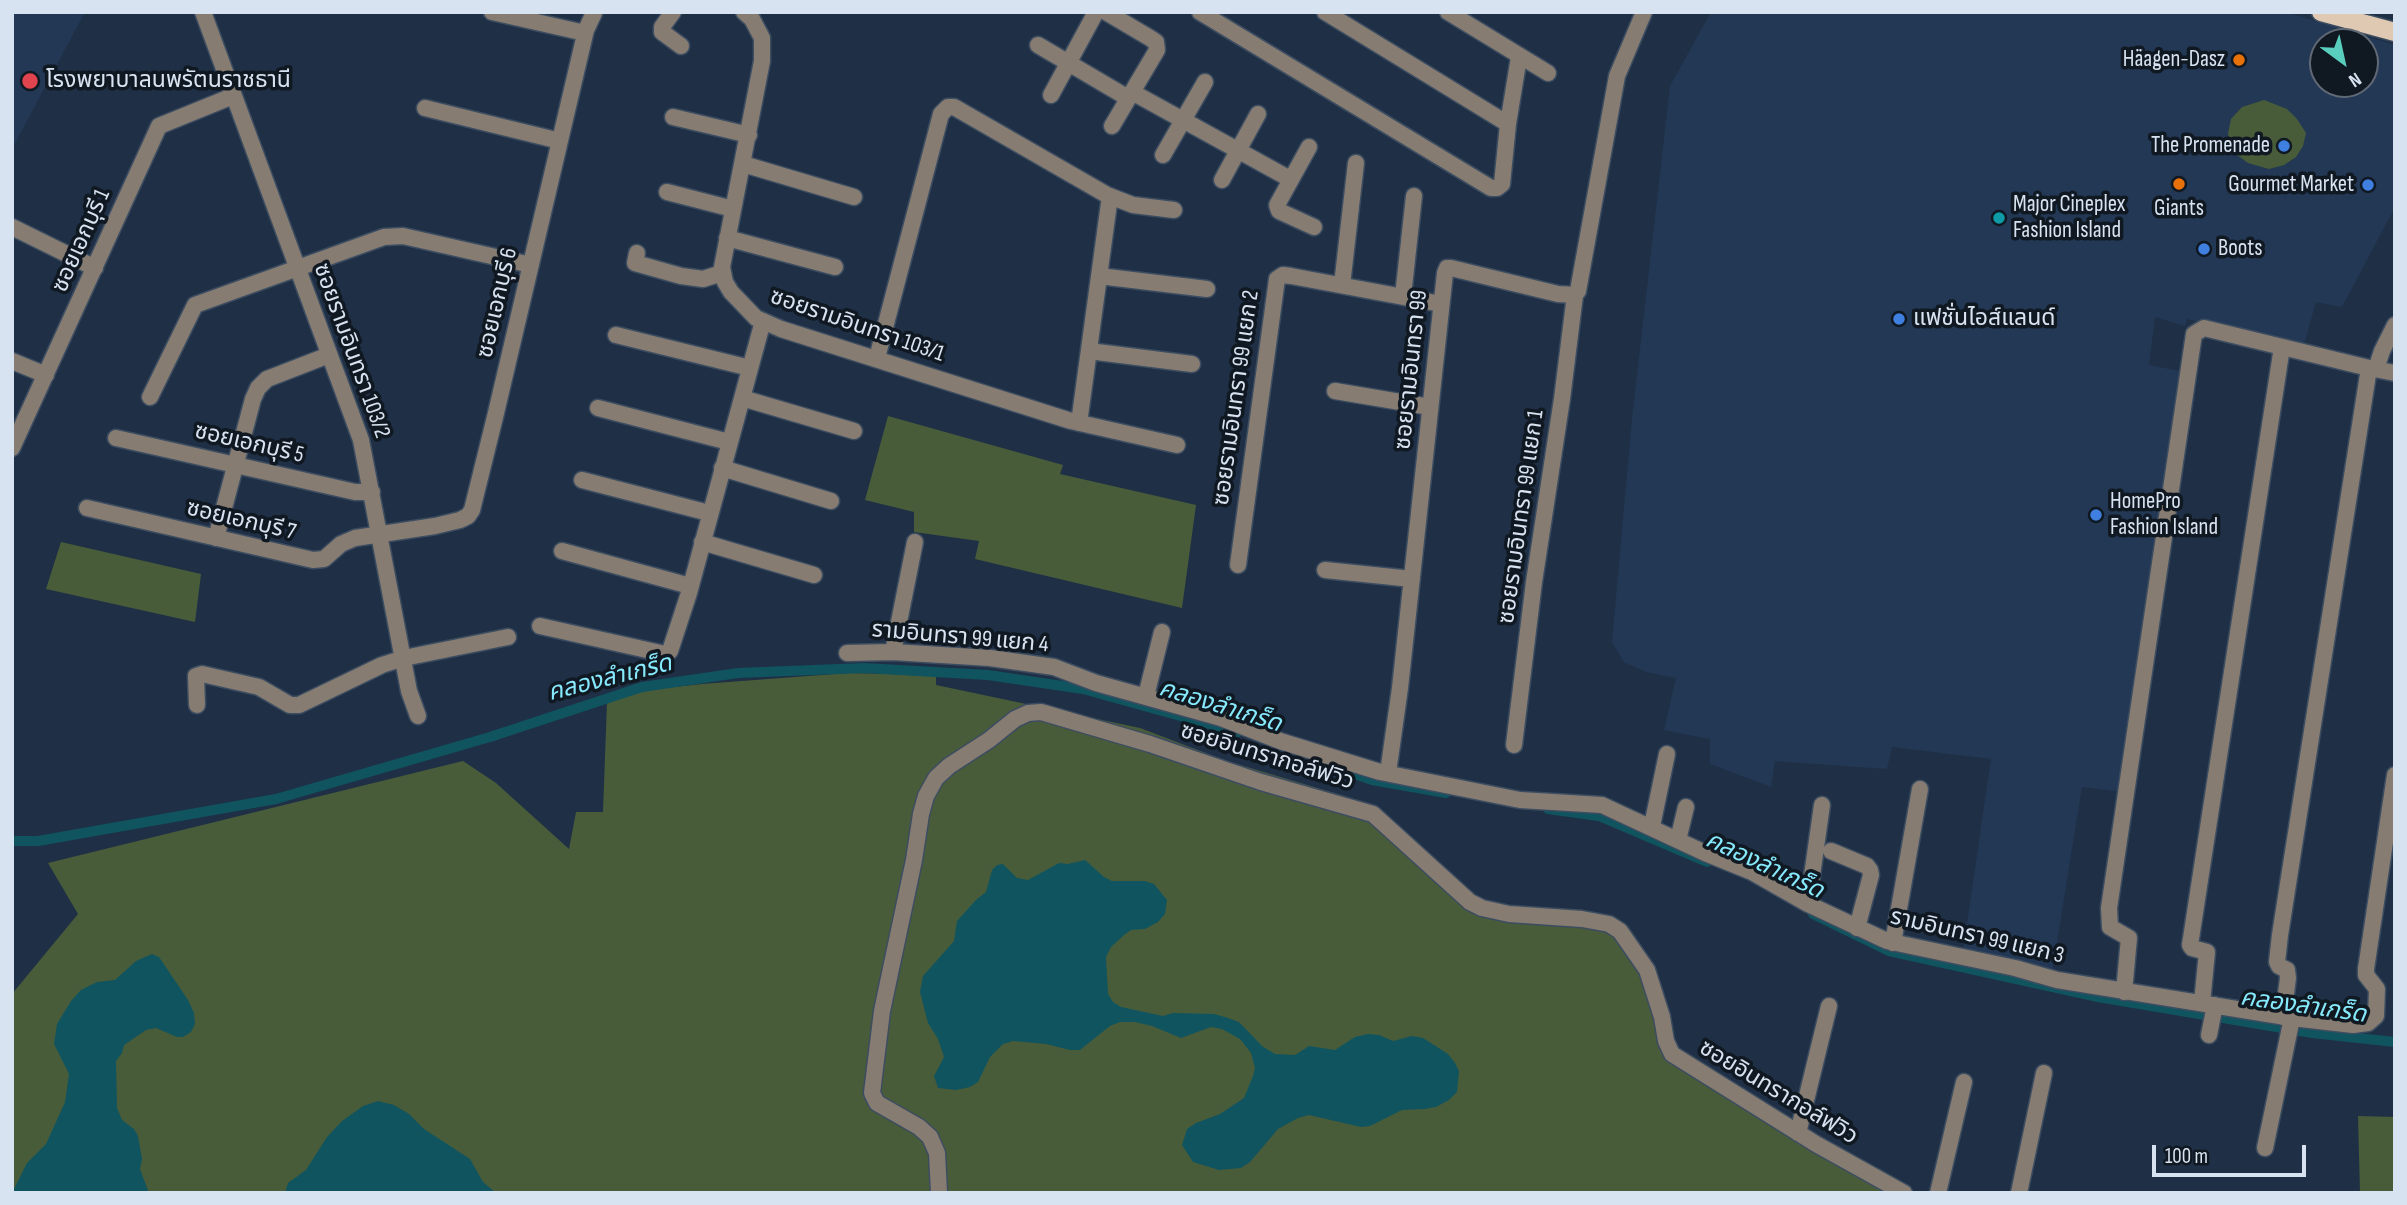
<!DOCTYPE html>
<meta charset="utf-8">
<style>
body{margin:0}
#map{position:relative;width:2407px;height:1205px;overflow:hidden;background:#1f3046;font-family:"Sofia Sans Condensed",sans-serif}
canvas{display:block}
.frame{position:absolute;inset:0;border:14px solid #d8e3f1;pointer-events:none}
.north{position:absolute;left:2309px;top:28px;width:70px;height:70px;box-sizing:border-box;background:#101822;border:2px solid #606975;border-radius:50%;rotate:147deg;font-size:19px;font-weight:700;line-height:28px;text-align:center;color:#d8e3f1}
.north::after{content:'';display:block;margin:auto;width:24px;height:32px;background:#59cebe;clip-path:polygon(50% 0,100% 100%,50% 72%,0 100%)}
.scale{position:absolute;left:2152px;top:1145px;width:154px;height:32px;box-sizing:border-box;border:4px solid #d8e3f1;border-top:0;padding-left:9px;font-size:21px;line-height:24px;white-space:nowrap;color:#d8e3f1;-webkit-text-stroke:5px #101822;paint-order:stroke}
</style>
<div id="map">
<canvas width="2407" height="1205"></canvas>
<div class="frame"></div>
<div class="north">N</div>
<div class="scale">100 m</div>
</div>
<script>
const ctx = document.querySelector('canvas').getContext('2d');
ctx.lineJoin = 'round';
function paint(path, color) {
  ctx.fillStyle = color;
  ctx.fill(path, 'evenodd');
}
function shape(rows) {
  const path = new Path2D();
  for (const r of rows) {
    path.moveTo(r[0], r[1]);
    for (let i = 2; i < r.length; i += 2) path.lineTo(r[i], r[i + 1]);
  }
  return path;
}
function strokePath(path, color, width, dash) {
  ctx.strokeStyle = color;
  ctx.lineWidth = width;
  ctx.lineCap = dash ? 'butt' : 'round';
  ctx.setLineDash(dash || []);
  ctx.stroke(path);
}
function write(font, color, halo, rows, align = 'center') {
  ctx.font = font + ' "Sofia Sans Condensed","Noto Sans Thai",sans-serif';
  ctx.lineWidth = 7;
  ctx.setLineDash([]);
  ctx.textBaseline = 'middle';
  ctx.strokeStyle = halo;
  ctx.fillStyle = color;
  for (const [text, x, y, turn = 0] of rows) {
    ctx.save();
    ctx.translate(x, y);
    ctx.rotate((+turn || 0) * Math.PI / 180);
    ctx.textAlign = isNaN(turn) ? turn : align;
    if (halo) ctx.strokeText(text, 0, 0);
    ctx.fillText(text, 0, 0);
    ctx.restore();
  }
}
paint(shape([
 [12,12,85,12,12,149],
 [1711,12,2286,12,2395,45,2395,207,2342,307,2316,302,2304,344,2187,319,2185,326,2155,317,2149,365,2185,372,2123,792,2082,787,2052,973,1963,951,1991,759,1892,747,1887,769,1775,761,1771,787,1710,764,1710,739,1664,730,1676,678,1646,672,1624,662,1612,642,1632,419,1670,86],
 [2323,42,2365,42,2365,84,2323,84]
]), '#233854');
paint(shape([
 [2264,100,2287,109,2297,119,2306,133,2303,146,2296,157,2284,165,2269,169,2248,163,2237,155,2232,148,2228,134,2231,119,2242,107],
 [888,416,1063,465,1060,474,1196,505,1182,608,975,559,979,541,914,532,914,512,865,500],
 [61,542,201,574,195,622,46,589],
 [848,673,936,675,936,685,1140,728,1227,761,1371,804,1463,902,1602,925,1611,931,1646,978,1661,1050,1673,1063,1894,1193,12,1193,12,994,78,914,48,863,463,761,496,783,569,849,576,812,603,812,607,702,646,690,702,684],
 [2358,1116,2395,1117,2395,1193,2360,1193]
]), '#495c3a');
paint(shape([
 [1085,860,1104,877,1112,881,1145,881,1154,884,1167,900,1165,914,1158,922,1145,929,1131,930,1124,935,1111,947,1106,957,1108,994,1113,1002,1121,1007,1163,1016,1173,1013,1214,1014,1225,1017,1239,1022,1262,1046,1275,1054,1295,1055,1309,1046,1335,1050,1355,1037,1368,1034,1379,1035,1393,1041,1412,1036,1423,1038,1448,1054,1455,1063,1459,1071,1457,1092,1449,1100,1436,1107,1425,1109,1402,1110,1370,1126,1361,1127,1309,1115,1298,1118,1278,1129,1250,1162,1241,1168,1219,1170,1193,1162,1182,1145,1187,1129,1196,1123,1220,1114,1244,1098,1253,1076,1255,1068,1251,1053,1240,1039,1222,1029,1211,1027,1181,1038,1152,1026,1135,1022,1120,1022,1110,1026,1080,1050,1070,1050,1046,1044,1013,1041,1003,1044,990,1057,978,1082,970,1087,956,1090,938,1088,934,1076,944,1057,938,1039,928,1023,920,992,923,976,954,941,957,921,976,900,986,892,992,870,997,865,1003,864,1017,878,1028,880,1059,863,1068,864],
 [152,954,159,957,188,1000,194,1013,195,1024,191,1032,183,1037,177,1037,156,1028,146,1030,124,1045,122,1053,116,1061,117,1108,122,1120,134,1129,138,1136,142,1159,140,1169,149,1193,12,1193,27,1163,46,1144,65,1102,69,1074,54,1044,57,1024,71,1001,81,990,97,982,115,980,136,961],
 [378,1101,394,1105,409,1114,424,1129,470,1159,483,1182,496,1193,285,1193,288,1183,306,1170,327,1137,342,1121,363,1106]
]), '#0f545f');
strokePath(shape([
 [1319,761,1372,780,1446,793],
 [1548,809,1599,816,1707,862],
 [12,841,38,841,276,799,490,737,642,687,738,673,864,668,988,675,1083,689,1238,732],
 [1813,914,1889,951,2098,997,2312,1033,2395,1042]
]), '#0f545f', 10);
const minor = shape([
 [203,12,361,440,409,691,418,716],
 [492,12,585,33],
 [673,12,662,27,662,32,681,46],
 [744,12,752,19,762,38,762,61,722,267,725,282,731,292,756,318,781,329,1071,421,1177,445],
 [1106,12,1150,38,1156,42,1157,50,1112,126],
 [1200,12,1491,188,1497,188,1502,184,1508,124,1519,57],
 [1325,12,1508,124],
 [1448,12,1548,73],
 [1038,45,1128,98],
 [1132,92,1290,179],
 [1051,95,1096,12],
 [425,108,560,141],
 [673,117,749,135],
 [1309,147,1277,205,1279,211,1314,227],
 [1163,155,1205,82],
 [743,164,854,197],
 [1222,180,1258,114],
 [667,192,733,209],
 [12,227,95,268],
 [727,238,835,267],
 [637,253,635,263,681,276,703,279,722,273],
 [1099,276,1207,289],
 [1342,285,1356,163],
 [1403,296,1414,196],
 [616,335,750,368],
 [1089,351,1192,364],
 [877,358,941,114,948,107,954,107,1107,195,1133,205,1174,210],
 [12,361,46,375],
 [2376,369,2382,351,2395,325],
 [1335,391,1430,407],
 [150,397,195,305,384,237,403,236,531,265],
 [742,398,854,431],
 [598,408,729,442],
 [1079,423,1110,196],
 [116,438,355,492,372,492],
 [12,448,159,126,233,96],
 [722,468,831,501],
 [582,480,709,513],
 [87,508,313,560,324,559,341,544,355,538,435,526,460,520,468,516,472,510,496,413,586,30,594,13],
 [216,538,253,399,258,388,267,379,329,355],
 [702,542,814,575],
 [562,551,690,586],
 [1238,565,1277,279,1283,275,1291,276,1441,304],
 [1325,570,1412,579],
 [540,626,665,654,670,651,689,593,763,321],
 [893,652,915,542],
 [847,653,893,652,990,658,1054,667,1096,683,1221,718,1280,741,1380,772,1520,800,1602,805,1705,853,1752,872,1808,904,1887,941,2015,968,2057,980,2292,1018,2353,1025,2368,1023,2376,1016,2377,989,2366,975,2366,969,2395,775],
 [1146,696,1162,632],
 [197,705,196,676,202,674,259,687,290,705,299,705,382,665,404,658,508,637],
 [1514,745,1534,582,1562,399,1575,295],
 [1388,773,1400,688,1445,273,1447,268,1451,268,1558,294,1575,295,1578,291,1617,76,1644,12],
 [1652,826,1667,754],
 [1678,840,1686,807],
 [1831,851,1867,866,1870,870,1871,875,1857,928],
 [1808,904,1822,805],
 [1893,943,1920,789],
 [2124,992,2129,938,2110,927,2109,908,2194,334,2204,328,2369,368],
 [2202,1003,2207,952,2192,948,2190,945,2282,347],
 [2283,1017,2288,978,2287,970,2279,966,2277,962,2280,935,2369,368,2395,373],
 [2209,1035,2215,1005],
 [1798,1133,1829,1006],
 [2265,1148,2292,1018],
 [939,1193,937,1153,930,1137,919,1127,877,1103,872,1093,882,1011,914,860,921,814,926,796,936,778,949,766,989,740,1015,719,1028,713,1041,712,1150,744,1261,782,1373,814,1470,902,1482,908,1509,914,1582,919,1609,924,1620,931,1647,970,1662,1017,1666,1041,1672,1054,1816,1144,1904,1193],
 [1938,1193,1964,1082],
 [2019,1193,2044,1073]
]);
const major = shape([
 [2321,12,2395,32]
]);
strokePath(minor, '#3d4d61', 19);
strokePath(major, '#3d4d61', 21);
strokePath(minor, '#877c71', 16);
strokePath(major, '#e0c9b3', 18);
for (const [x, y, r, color] of [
 [2239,60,7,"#e8710a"],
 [30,81,9,"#e0444e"],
 [2284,146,7,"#3f7fe0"],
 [2179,184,7,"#e8710a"],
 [2368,185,7,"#3f7fe0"],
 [1999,218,7,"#0f9aa8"],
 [2204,249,7,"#3f7fe0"],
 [1899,319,7,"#3f7fe0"],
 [2096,515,7,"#3f7fe0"]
]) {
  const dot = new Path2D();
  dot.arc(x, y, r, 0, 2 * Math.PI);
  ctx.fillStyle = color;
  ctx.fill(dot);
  strokePath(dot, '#101822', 2.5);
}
write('23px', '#d8e3f1', '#101822', [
 ["Häagen-Dasz",2225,60,"right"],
 ["โรงพยาบาลนพรัตนราชธานี",46,81],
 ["The Promenade",2270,146,"right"],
 ["Gourmet Market",2354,185,"right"],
 ["Major Cineplex",2013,205],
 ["Fashion Island",2013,231],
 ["Giants",2179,209,"center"],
 ["Boots",2218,249],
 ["แฟชั่นไอส์แลนด์",1913,319],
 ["HomePro",2110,502],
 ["Fashion Island",2110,528]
], 'left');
write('23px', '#d8e3f1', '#101822', [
 ["ซอยเอกบุรี 1",82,241,-66],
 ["ซอยเอกบุรี 6",498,303,-77],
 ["ซอยรามอินทรา 103/1",857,326,19],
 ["ซอยรามอินทรา 103/2",351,351,70],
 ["ซอยรามอินทรา 99",1412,370,-84],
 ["ซอยรามอินทรา 99 แยก 2",1237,398,-82],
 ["ซอยเอกบุรี 5",249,444,13],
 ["ซอยรามอินทรา 99 แยก 1",1522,517,-82],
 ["ซอยเอกบุรี 7",241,521,13],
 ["รามอินทรา 99 แยก 4",960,638,5],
 ["ซอยอินทรากอล์ฟวิว",1267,757,17],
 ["รามอินทรา 99 แยก 3",1977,937,13],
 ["ซอยอินทรากอล์ฟวิว",1778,1093,31]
]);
write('italic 24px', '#87eafc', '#101822', [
 ["คลองลำเกร็ด",610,679,-14],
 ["คลองลำเกร็ด",1220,707,17],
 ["คลองลำเกร็ด",1764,866,25],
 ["คลองลำเกร็ด",2303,1007,8]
]);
</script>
